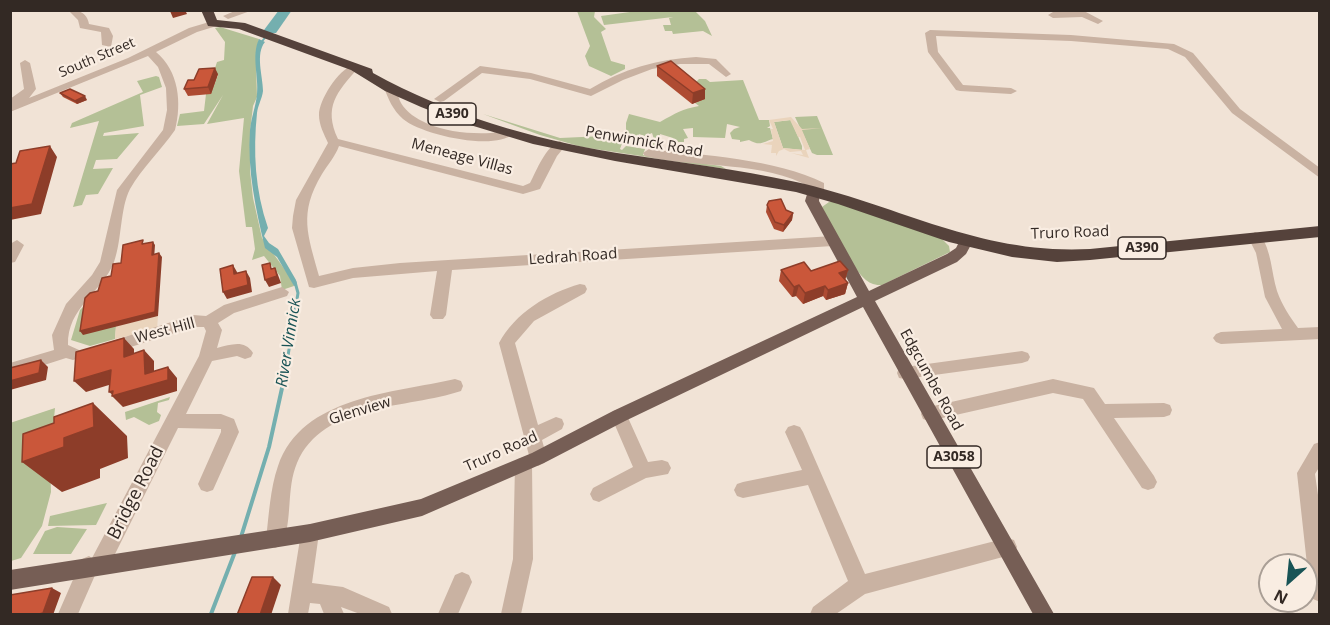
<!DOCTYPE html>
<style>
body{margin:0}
#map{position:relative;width:1330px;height:625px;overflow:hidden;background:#f1e3d6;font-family:"Open Sans",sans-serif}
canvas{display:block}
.frame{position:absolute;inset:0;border:12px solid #332924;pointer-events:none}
.north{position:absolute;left:1258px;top:553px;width:60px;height:60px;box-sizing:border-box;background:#f9ede2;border:2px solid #aa9f96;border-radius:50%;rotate:207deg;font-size:16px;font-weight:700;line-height:24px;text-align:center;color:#332924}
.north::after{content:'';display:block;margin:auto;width:21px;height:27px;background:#195456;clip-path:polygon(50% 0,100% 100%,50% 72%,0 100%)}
</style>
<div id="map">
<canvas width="1330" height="625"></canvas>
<div class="frame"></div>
<div class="north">N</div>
</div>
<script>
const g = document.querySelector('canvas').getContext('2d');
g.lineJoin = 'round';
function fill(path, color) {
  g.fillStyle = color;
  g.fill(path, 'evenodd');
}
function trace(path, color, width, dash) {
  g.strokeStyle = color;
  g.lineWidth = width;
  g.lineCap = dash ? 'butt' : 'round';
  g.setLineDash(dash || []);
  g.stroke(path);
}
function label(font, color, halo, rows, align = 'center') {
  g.font = font + ' "Open Sans",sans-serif';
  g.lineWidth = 4.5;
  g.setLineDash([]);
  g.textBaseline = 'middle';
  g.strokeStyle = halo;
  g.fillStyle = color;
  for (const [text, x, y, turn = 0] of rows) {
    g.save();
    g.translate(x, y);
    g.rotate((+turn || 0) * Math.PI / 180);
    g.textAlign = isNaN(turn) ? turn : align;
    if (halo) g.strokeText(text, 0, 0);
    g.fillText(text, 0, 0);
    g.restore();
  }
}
fill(new Path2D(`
 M577 11H595L594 17 606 29 601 32 611 61 625 65V69L611 76 589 66 585 56 590 46Z
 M637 11H695L705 21 712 36 703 31 673 34 672 31H665L663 25H671L669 18 673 17 604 25 601 16Z
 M220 27 259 39 256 64 257 97 253 106 250 132V171L253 198 262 238 291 278 294 286 282 290 280 276 264 256 252 260 255 249 252 227H246L239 171 244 118 207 124 223 95 204 124 177 126 180 114 204 111 206 94 211 93 218 75 213 74 217 62 224 60 225 42 215 28Z
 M156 76 159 77 162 87 140 95 144 126 104 133 103 136 139 133 117 159 96 160 93 169 113 168 98 194 86 195 82 205 73 207 99 121 70 128 72 123 143 92 137 81Z
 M699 79H706L710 82 743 80 759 120H769L770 126 767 128H770L773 139C764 141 761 147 749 140L740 142V140L732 139 730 133 734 129 740 127 727 124 725 138 693 137V128L683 129 688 138 684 139V142H673V138L660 134 661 146 659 150 650 149 654 139 652 133 645 136 639 134 638 139 624 138 620 149 622 150 626 146 645 149 643 155 721 166 726 169 582 147 540 135 483 114 560 138 626 135V123L629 114 660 122C676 113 682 109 699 106L695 103 704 99 695 91 703 87 696 82Z
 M817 116 833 155H817L812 153 795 117Z
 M791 120 802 146V150L783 148 774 122Z
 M829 202H836L941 238 949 246 950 252 882 285C879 285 876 285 873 284 855 279 830 224 822 207Z
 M88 302 116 326 115 339 90 346 71 340 80 310Z
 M170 397 169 400 158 403 157 412 161 415 159 421 149 425 134 417 126 420 125 412Z
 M55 408 50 461 51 492 42 526 21 558 11 561 10 423Z
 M107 503 96 525 48 526 50 516Z
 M57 527 87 529 71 554H33L45 531Z`), '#b4c096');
fill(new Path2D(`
 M791 117 802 129 822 128 802 130 810 149 806 150 809 158 791 153 803 155 801 151 790 152 784 149 779 151 776 156V153H771L772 145 763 144 773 141 771 129H773L769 120ZM790 120 798 137H800L805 150 783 148 774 122Z
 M158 316 157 329 115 339 116 326Z`), '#ead4bc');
fill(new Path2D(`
 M259 39 265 42C255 54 263 76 263 91 262 99 258 105 257 113 253 152 255 190 268 228L264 236 269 243 278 249 296 280 297 285 294 286 277 257 265 248C256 210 247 170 250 130 251 118 256 106 257 94 259 77 251 56 259 39Z`), '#74afaf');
trace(new Path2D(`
 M260 44 271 30`), '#74afaf', 2);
trace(new Path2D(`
 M287 362 298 293 295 282`), '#74afaf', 3);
trace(new Path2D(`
 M241 537 269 447 288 361
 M211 614 235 552`), '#74afaf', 4);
fill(new Path2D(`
 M279 10H292L276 33H266L264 30Z`), '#74afaf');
fill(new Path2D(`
 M68 10C78 10 87 12 89 24L109 28 113 36 111 47 102 45 101 32 80 28 78 20Z
 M237 10H253L228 19 223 16Z
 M1084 11 1103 21 1098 24 1082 17 1053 18 1048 15 1053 12Z
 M216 20 221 23 220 25 197 32 156 52C179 71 182 103 175 130 161 150 142 168 130 189 120 208 122 240 114 262 102 293 67 307 68 345L79 350 81 354 79 358 73 360 66 358 10 376V363L54 350 52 335 66 304 92 275 100 262 117 190 163 130 167 110 166 88 158 67 148 56 10 112V99L24 89 20 63 25 60 30 63 36 89 29 98 128 58 189 28Z
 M930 30 1071 35 1174 44 1193 53 1240 109 1320 168V178L1232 113 1185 57 1168 49 1071 41 936 36 938 52 963 85 1011 88 1017 91 1011 94 960 91 956 90 928 52 925 33Z
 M696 57 716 59 731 74 726 77 709 64H680L652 69 623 80 591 96 530 79 482 73 444 101 440 102 434 99 480 66 531 73 590 89C623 69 658 59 696 57Z
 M353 65 358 68C337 92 323 107 338 139L523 186 530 183C537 170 545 147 560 141L566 145 557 156 540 189 523 194 339 146C335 157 328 164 322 174 298 214 308 235 319 276L353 268 400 263 833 236 840 241 833 246 452 270 446 315 443 319H433L430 315 437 271 353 278 314 288 309 287 292 228 293 216 296 200 328 143C324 134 319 125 319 115 319 100 338 70 353 65Z
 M390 84C398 87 397 96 401 103 406 112 417 119 426 123 446 132 469 134 491 133 499 132 507 128 513 134 494 151 422 135 403 119 393 110 388 99 384 87Z
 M649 149C701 155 777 159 824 183V192L818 196 813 195 812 188C762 160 699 169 645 156L643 153Z
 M1255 232 1260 234C1272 252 1271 271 1277 291 1282 305 1290 317 1298 328L1320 327V339L1221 344 1216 342 1213 338 1216 334 1221 332 1282 329 1265 297 1256 253 1248 237Z
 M17 240 24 245 15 262 10 263V244Z
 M580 284 585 285 587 289 585 293 534 321 515 343 538 425 556 417 562 419 564 424 562 429 542 440 547 458 544 463 538 466 532 464 533 559 521 614H501L513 559 515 465 518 459 524 457 530 459 499 343C515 313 548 293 580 284Z
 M282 287 289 292 287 296 234 313 218 323 222 330 217 348C231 345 244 339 253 353L251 357 245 359 237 356 212 361 186 414H221L234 419 239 432 213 490 207 492 201 490 198 484 221 432V429L178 428 106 572 96 573 78 614H58L82 559 89 556 92 558 199 356 206 331 204 327H193L109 354 103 352 101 348 103 344 193 315 206 316 224 305Z
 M1022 351 1028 353 1030 357 1028 361 1022 363 905 379 899 378 897 373 899 368 905 367Z
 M455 379 461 381 463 386 461 391C408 409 323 402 297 463 286 489 293 520 282 545L275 548 268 545 266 539C269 515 270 489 278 466 302 396 394 393 455 379Z
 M1053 379 1094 388 1105 404 1164 403 1170 405 1172 410 1170 415 1164 417 1114 418 1154 476 1157 482 1154 488 1148 490 1142 488 1083 399 1053 393 929 421 923 419 921 414 923 409 929 407Z
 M619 409 625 411 648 462 662 460 668 462 671 468 668 474 646 478 599 502 593 500 590 494 593 488 633 467 611 416 613 411Z
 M794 425 800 427 803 432 865 574 1007 538 1014 540 1017 547 1014 554 865 594 836 614H810L813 607 848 581 808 485 743 498 737 496 734 490 737 484 743 482 802 470 785 432 788 427Z
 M1320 442V466L1315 474 1320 509V602L1313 599 1310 592 1297 473 1314 444Z
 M310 524 317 527 319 533 312 583 343 587 389 607 392 614H360L341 607 344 614H324L320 604 310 603 308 614H288L301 533 303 527Z
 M462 572 469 575 472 582 458 614H438L455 575Z`), '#c9b2a2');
fill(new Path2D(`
 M814 187 820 191 819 201 869 291 947 254 956 248 961 238H971L973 241 966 254 957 262 875 301 1054 614H1033L863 307 625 421 544 463 422 516 310 542 10 590V570L310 524 421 499 532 453 613 411 857 297 805 201 808 191Z`), '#765e55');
fill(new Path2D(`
 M201 10H213L217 20 245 23 372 69 373 73C449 115 532 139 617 153 677 162 737 169 796 182 899 205 979 255 1090 249L1320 226V237L1090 260 1057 262 1012 257 949 242 838 204 796 192 615 161 533 144 457 121 421 107 385 91 351 70 239 29 208 26Z`), '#55423b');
fill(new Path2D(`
 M657 66 705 99 692 104 657 76Z
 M218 74 211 94 188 96 184 89 194 80Z
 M60 93 87 100 77 104 63 97Z
 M767 205 793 213 792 220 783 232 774 229 766 212Z
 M781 270H848L845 280 848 283 845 294 826 300 823 296 803 304 796 296 792 297 779 281Z`), '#ae4b32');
fill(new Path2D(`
 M172 10H185L187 14 173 18 170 11Z
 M215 68 218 74 211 94 208 87Z
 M705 89V99L692 104 693 93Z
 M85 96 87 100 77 104 75 101Z
 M50 146 57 157 41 214 10 220V208Z
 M793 213 792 220 783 232 784 225Z
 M153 242 155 245 154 259 152 255Z
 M159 253 162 257 158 316 83 335 80 331Z
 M233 265 237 272 239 281 234 274Z
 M275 268 278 275 281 283 269 287 265 280Z
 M848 270 845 280 839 273Z
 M246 271 250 278 252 292 227 299 223 292Z
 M848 283 845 294 826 300 828 290Z
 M799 285 796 296 792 297 794 287Z
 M825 286 823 296 803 304 805 293Z
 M124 338 134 349V368L124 357Z
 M144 350 154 361V384L168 367 177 378V391L123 407 112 396H114L109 392 145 374Z
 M41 360 48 367 46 380 10 390V381Z
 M111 370 122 381 86 392 74 381Z
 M93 403 127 436 128 458 100 469V478L62 492 22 462 64 438Z
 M273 577 281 585 271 615H260Z
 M52 588 61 593 53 615H46L43 613Z`), '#8d3d29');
const building = new Path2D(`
 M671 61 705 89 693 93 657 66Z
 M215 68 208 87 184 89 188 80H194L199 69Z
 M70 89 85 96 75 101 60 93Z
 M50 146 32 204 10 208V164L16 163 20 151Z
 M781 199 786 210 793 213 784 225 775 222 767 205 769 201Z
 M143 240 142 244 153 242 152 255 159 253 155 312 80 331 85 298 90 293 98 291 102 278 111 276 113 264 121 263 123 245Z
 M840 261 848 270 839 273 848 283 828 290 825 286 805 293 799 285 794 287 781 270 804 262 811 271Z
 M270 263 271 269 275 268 277 276 265 280 262 265Z
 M233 265 234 274 246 271 248 285 223 292 220 269Z
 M124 338V357L144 350 145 374 168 367V380L112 396 113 391 109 392 111 370 74 381 76 352Z
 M41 360 39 373 10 381V368Z
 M93 403 94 427 64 438V447L22 462 23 434 54 423V417Z
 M252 577H273L260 615H237Z
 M52 588 43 613 35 615H10V595Z`);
fill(building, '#ca573a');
trace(building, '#8d3d29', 1.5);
label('14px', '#332924', '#f9ede2', [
 ["South Street",97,58,-23]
]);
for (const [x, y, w] of [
 [452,114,48],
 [1142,248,48],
 [954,457,54]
]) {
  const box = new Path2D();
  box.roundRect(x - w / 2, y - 11, w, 22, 4.5);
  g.fillStyle = '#f9ede2';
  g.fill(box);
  trace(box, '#332924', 1.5);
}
label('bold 14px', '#332924', null, [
 ["A390",452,114],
 ["A390",1142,248],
 ["A3058",954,457]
]);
label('15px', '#332924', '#f9ede2', [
 ["Penwinnick Road",644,142,10],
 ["Meneage Villas",462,157,15],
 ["Truro Road",1070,233,-2],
 ["Ledrah Road",573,257,-4],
 ["West Hill",165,331,-15],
 ["Edgcumbe Road",931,380,61],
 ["Glenview",360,411,-17],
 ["Truro Road",501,452,-24]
]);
label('italic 16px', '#195456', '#f9ede2', [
 ["River Vinnick",289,343,-81]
]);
label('18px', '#332924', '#f9ede2', [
 ["Bridge Road",136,493,-63]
]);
</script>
